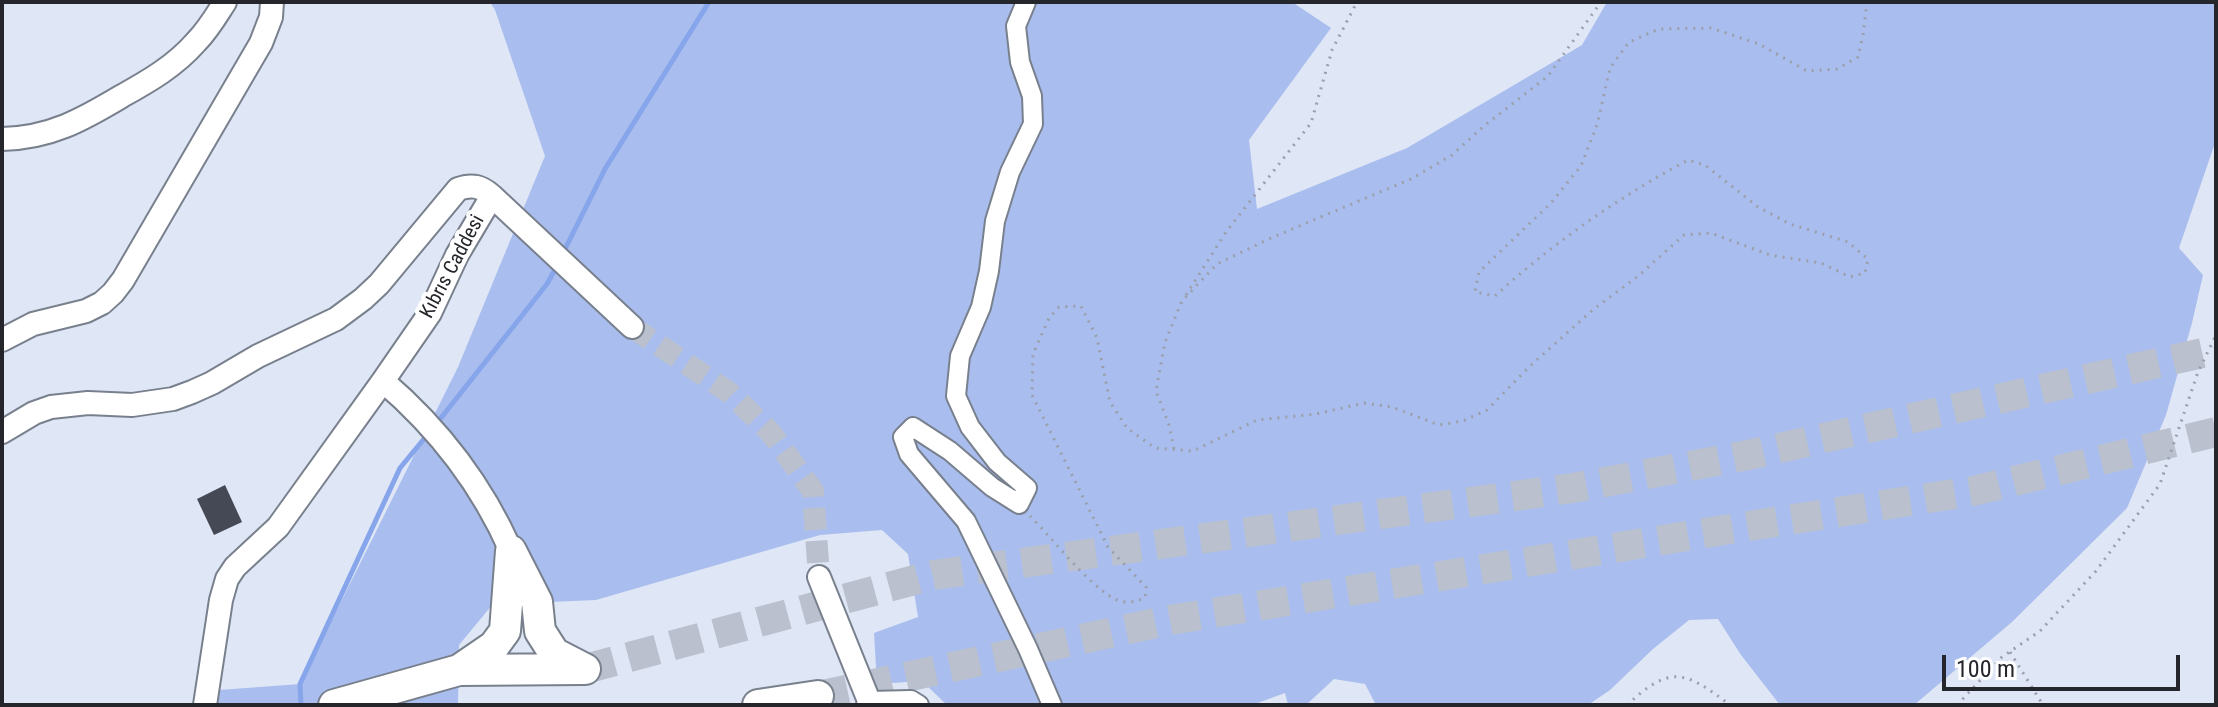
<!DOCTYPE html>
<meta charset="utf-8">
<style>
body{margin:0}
#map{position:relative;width:2218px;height:707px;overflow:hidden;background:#dfe6f5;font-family:"Roboto Condensed",sans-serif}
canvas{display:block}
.frame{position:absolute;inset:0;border:4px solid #24262c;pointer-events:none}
.scale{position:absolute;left:1942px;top:655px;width:238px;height:36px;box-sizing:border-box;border:4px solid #24262c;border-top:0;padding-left:10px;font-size:24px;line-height:28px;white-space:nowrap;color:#24262c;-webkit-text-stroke:6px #fff;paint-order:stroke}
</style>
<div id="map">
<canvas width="2218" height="707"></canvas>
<div class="frame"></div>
<div class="scale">100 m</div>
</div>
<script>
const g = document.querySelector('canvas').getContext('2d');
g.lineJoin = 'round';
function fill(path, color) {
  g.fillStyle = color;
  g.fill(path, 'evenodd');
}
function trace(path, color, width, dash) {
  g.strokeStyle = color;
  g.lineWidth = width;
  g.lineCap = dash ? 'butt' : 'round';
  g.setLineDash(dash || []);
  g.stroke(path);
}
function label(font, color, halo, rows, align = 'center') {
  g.font = font + ' "Roboto Condensed",sans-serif';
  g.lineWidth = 8;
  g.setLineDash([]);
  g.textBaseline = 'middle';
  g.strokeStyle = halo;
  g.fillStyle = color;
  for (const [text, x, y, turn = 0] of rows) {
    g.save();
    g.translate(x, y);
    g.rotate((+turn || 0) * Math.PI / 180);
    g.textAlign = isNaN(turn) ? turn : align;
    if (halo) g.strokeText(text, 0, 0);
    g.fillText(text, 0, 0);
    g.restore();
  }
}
fill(new Path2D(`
 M490 2H1292L1331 28 1249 140 1257 209 1407 148 1582 45 1607 2H2216V140L2179 248 2203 275 2192 323 2166 415 2127 508 2012 622 1914 705H1780L1741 655 1718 619 1689 620 1653 649 1610 690 1588 705H1376L1365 684 1334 679 1306 705H1288L1285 693 1252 705H947L922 681 877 684 874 633 918 617 908 554 882 530 820 535 596 600 550 602 507 587 459 645 458 705H217L219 690 300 684 458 367 545 156 495 10Z`), '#a9beee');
trace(new Path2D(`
 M563 253 605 169 709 2
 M437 423 547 284 557 266
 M301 705 300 684 400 468 428 434`), '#87a5ea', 5);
fill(new Path2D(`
 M225 485 242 522 214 535 197 499Z`), '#444955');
trace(new Path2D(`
 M632 327 730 393 771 433 813 491 819 577`), '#bac0cd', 22, [22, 11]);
trace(new Path2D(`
 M585 669 933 575 1573 488 1748 455 2216 350
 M818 696 1170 620 1730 529 1973 491 2216 432`), '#bac0cd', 30, [30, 15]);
const minor = new Path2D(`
 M1026 2 1016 26 1020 62 1032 96 1033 124 1010 172 995 221 989 271 981 307 960 356 956 396 970 427 997 462 1027 488 1019 504 992 487 950 451 913 427 903 437 909 454 966 521 1028 649 1052 705
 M869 701 911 700 919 705`);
const tertiary = new Path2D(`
 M2 139C50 138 82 120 122 96 149 81 175 66 196 42 208 30 216 16 225 2
 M492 196 632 327
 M2 340 33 324 86 311 102 303 113 293 123 280 261 43 271 17 272 2
 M383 381C438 428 482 485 511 551
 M2 432 34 413 51 407 88 403 132 405 173 399 192 392 212 383 258 356 336 319 363 299 379 284 458 189C472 184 481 186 492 196L457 255 430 313 383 381 278 527 235 567 227 579 221 600 205 705
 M819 577 869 701 868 705`);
const trunk = new Path2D(`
 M459 670 494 646 505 631 511 551 537 602 540 631 554 653 585 669
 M334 705 459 670 583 669
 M758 705 818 696`);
trace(minor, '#79808d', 22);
trace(tertiary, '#79808d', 26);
trace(trunk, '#79808d', 34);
trace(new Path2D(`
 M1186 295 1226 232 1311 123 1332 50 1357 2
 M1174 449 1169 425 1156 391 1165 342 1182 301 1217 264 1271 238 1411 179 1452 155 1484 126 1548 76 1601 2
 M1030 516C1052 538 1089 586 1115 599 1125 604 1135 602 1145 598L1146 587 1108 547 1032 395 1033 354 1049 318 1059 307 1081 306 1097 338 1110 402 1127 428 1155 448 1193 451 1257 420 1316 414 1364 403 1392 407 1439 425 1463 421 1487 410 1529 367 1595 308 1637 277 1684 235 1711 233 1770 255 1821 263 1850 277 1865 273 1868 259 1848 242 1790 224 1758 207 1705 165 1688 160C1619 197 1553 243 1495 296L1475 292 1479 272 1550 204 1581 166 1597 125 1610 68 1629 42 1659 29 1711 28 1759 44 1807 71 1837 69 1858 57 1863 35 1867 2
 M2010 652 2043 705
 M1627 705C1671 664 1685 671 1730 705
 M1957 705 2002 657 2040 631 2096 571 2160 484 2198 372 2216 335`), '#9a9fab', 3, [2, 6]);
trace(minor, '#fff', 18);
trace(tertiary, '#fff', 22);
trace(trunk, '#fff', 30);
label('20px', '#24262c', '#fff', [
 ["Kıbrıs Caddesi",453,267,-62]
]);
</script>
